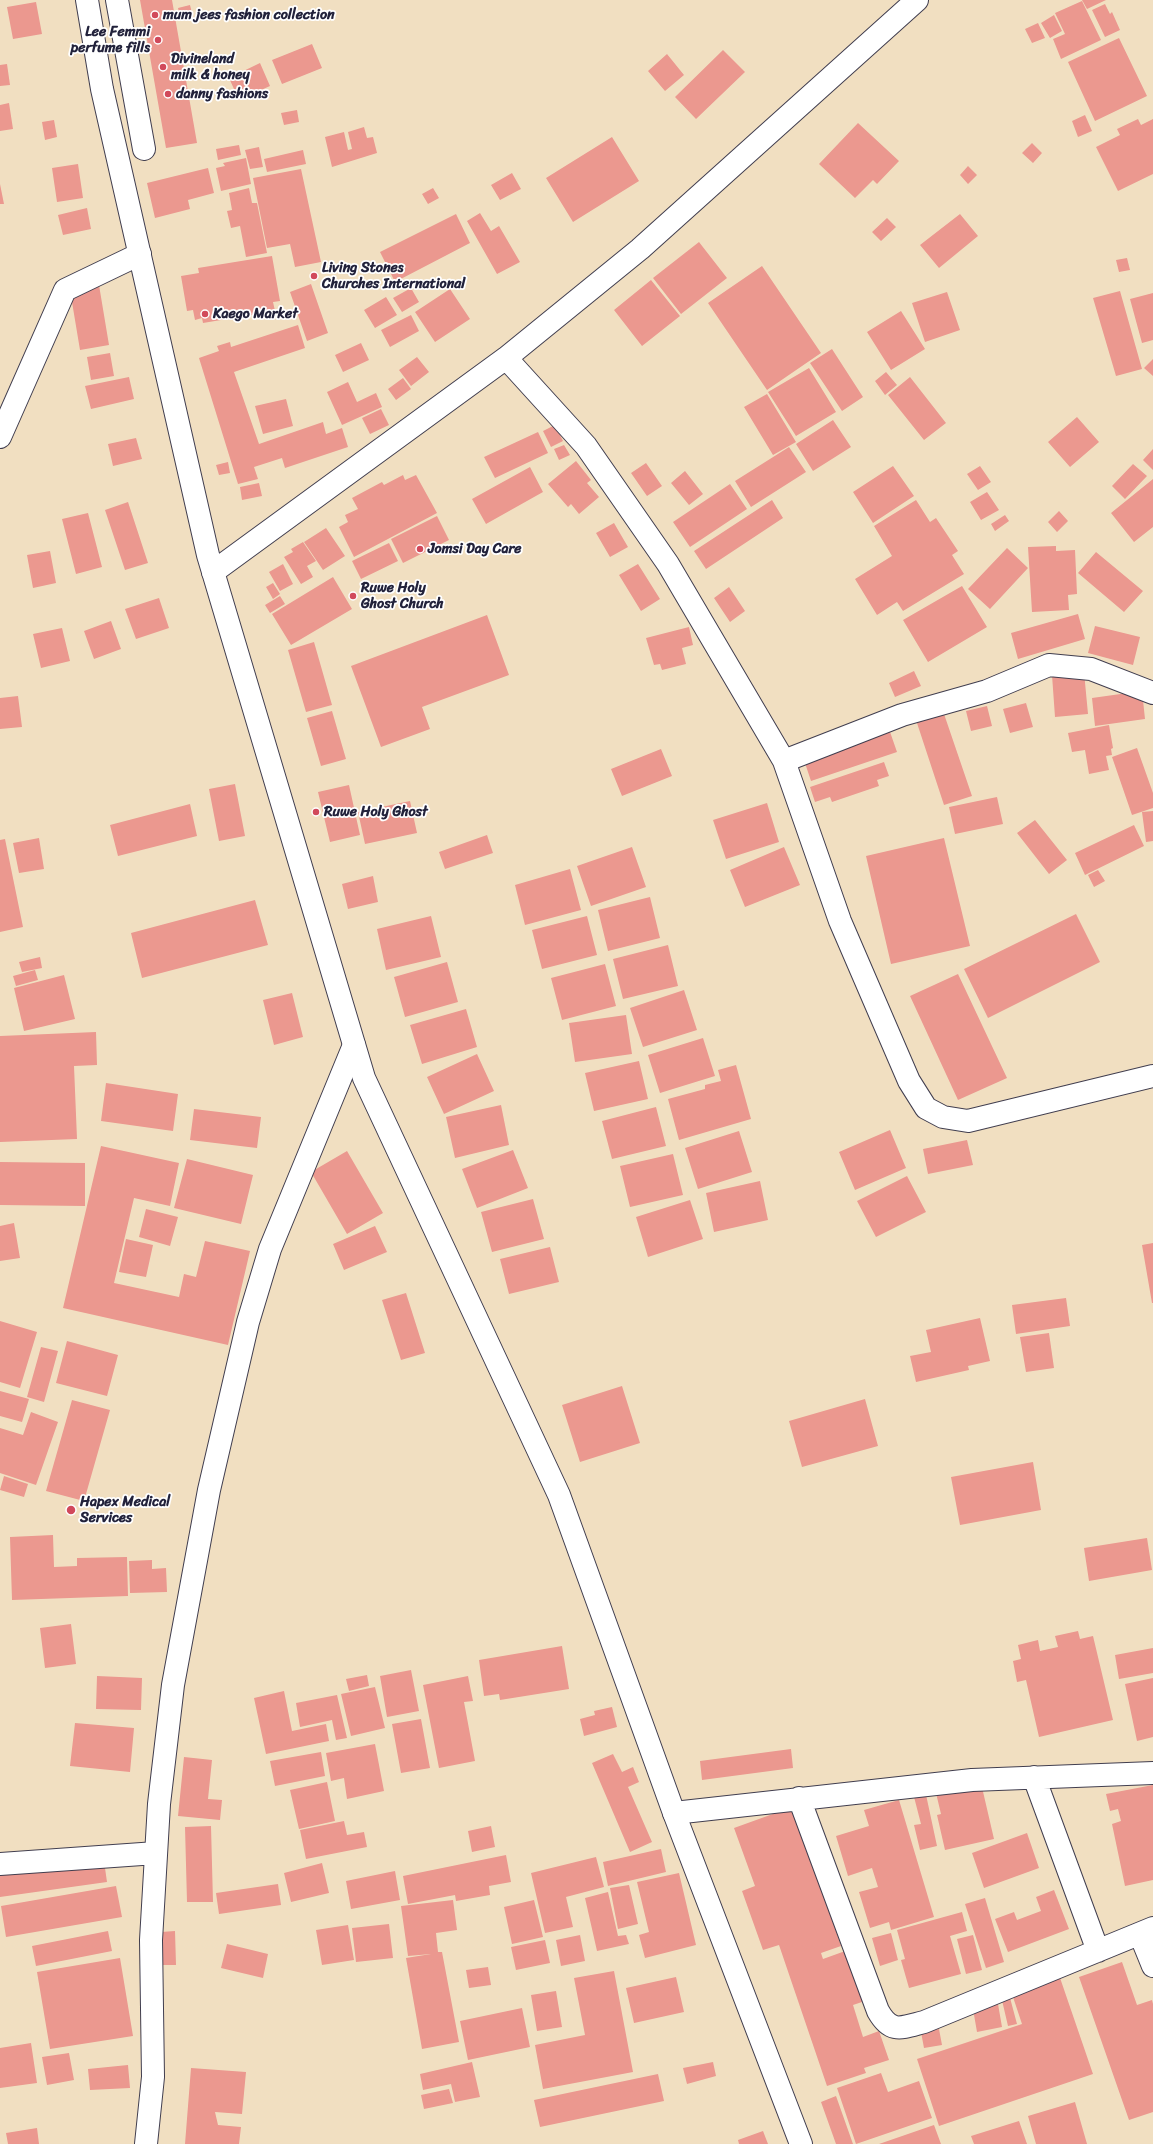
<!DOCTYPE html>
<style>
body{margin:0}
canvas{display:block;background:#f1dfc1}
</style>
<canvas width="1153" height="2144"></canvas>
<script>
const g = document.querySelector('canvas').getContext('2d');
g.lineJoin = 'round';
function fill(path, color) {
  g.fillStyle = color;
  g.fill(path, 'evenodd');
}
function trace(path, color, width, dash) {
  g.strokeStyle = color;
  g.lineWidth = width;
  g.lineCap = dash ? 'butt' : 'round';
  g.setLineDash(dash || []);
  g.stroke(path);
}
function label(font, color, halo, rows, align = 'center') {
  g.font = font + ' Sriracha,sans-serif';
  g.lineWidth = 3.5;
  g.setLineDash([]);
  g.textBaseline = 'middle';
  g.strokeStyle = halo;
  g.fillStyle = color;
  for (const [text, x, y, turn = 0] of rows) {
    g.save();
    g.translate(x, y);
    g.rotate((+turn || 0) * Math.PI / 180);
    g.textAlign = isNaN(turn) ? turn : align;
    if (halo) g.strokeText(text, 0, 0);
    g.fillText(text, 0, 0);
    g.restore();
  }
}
fill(new Path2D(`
 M140 0H172L197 143 166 148Z
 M1082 0H1106L1087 9Z
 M1082 1 1101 40 1061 59 1053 39 1065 34 1055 13Z
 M36 2 42 34 13 39 7 7Z
 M1105 4 1110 14 1112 12 1120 30 1105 37 1092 10Z
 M190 5 193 17 181 20 178 8Z
 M1054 15 1062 31 1050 38 1041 23Z
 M1038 23 1045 38 1032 43 1025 29Z
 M1119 38 1147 96 1095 121 1068 62Z
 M312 44 322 68 282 84 272 60Z
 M723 50 745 72 696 119 675 97Z
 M667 54 684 75 665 91 648 71Z
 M260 63 270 86 239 100 229 78Z
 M7 64 10 85 0 86V65Z
 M9 103 13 129 0 131V105Z
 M297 110 299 122 284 125 281 113Z
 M1085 115 1092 131 1078 137 1072 121Z
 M1138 119 1141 125 1153 119V174L1118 191 1096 147 1120 135 1117 129Z
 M54 120 57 137 45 140 42 122Z
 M858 123 899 161 877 184 873 180 855 198 819 164Z
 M364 127 367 138 373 137 377 153 332 167 325 137 344 132 348 150 352 149 348 132Z
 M612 137 639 181 573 222 546 178Z
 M1032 143 1042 153 1033 163 1022 153Z
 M239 145 241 155 218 160 216 149Z
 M259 147 263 167 250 169 245 150Z
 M303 150 306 164 267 172 264 159Z
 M246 158 251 184 221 191 216 168 225 166 223 163Z
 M78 164 83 198 57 202 52 168Z
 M968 166 977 175 968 184 960 175Z
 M208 168 214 193 188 200 190 209 155 218 147 183Z
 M301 169 321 262 295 267 290 244 267 248 253 178Z
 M512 173 521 189 500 200 491 185Z
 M0 184 4 204H0Z
 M249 188 252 203H257L267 253 246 257 240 226 231 228 227 211 232 210 229 193Z
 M433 188 439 198 428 204 422 194Z
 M87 208 91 229 63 235 58 215Z
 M480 213 491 231 499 226 520 262 497 274 467 221Z
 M456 214 470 243 395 282 380 252Z
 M960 214 978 236 939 268 920 245Z
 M887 218 896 227 881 241 872 232Z
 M699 242 727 278 681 314 653 278Z
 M272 256 280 301 273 302 275 311 203 323 202 318 195 320 193 310 187 311 181 276 199 273 198 268Z
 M1127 258 1130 270 1119 272 1116 260Z
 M762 266 821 353 767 390 708 303Z
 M651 280 680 316 642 346 614 310Z
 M311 284 328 333 307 341 290 292Z
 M99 285 109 345 80 350 70 290Z
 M411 288 419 302 402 312 393 298Z
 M450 289 470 319 435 342 415 312Z
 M1120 291 1142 369 1116 376 1093 298Z
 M947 292 960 330 925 342 912 303Z
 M1153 293V340L1142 343 1130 299Z
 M386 297 397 315 375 328 364 310Z
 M901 311 925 349 891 370 867 332Z
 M411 315 419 331 390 347 381 330Z
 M298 325 305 348 234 372 259 444 323 422 326 434 342 428 348 447 285 468 282 458 254 467 258 479 238 484 199 358 219 351 217 346 230 342 231 347Z
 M361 343 369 360 343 372 335 355Z
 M832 349 863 397 842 411 810 363Z
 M110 353 114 376 91 380 87 357Z
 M417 357 429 372 411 386 399 370Z
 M1153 359V376L1144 368Z
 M809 368 836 412 796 436 768 392Z
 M886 372 897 385 885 395 875 381Z
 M129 377 134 399 91 409 85 386Z
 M910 377 946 423 924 440 888 395Z
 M403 378 411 389 396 400 388 389Z
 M348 382 357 402 376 393 382 407 342 425 327 392Z
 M767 394 796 442 773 455 744 407Z
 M286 399 293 426 263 434 255 406Z
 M381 409 389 425 370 434 362 418Z
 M1077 417 1099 442 1070 467 1048 442Z
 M833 420 851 447 813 471 796 444Z
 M555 425 563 441 551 447 543 431Z
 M538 432 548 453 495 478 484 457Z
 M136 438 142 459 113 466 108 444Z
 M564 445 570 455 559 460 554 449Z
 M789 447 806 472 751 507 735 481Z
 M1153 449V470L1143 460Z
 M576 461 591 480 587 483 599 497 579 514 571 504 568 507 548 484Z
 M228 462 230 473 219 475 216 465Z
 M646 463 662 486 647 496 631 473Z
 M1133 464 1147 476 1125 499 1112 486Z
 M893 466 914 496 873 523 853 492Z
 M980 466 991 482 978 490 967 474Z
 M530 467 543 492 486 524 472 499Z
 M685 471 703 494 689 505 671 483Z
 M403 475 405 480 416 475 437 513 354 557 339 527 348 522 345 515 358 509 352 498 382 482 384 485Z
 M1153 479V527L1134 542 1111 513Z
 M259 483 262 496 242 500 240 487Z
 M730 484 747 509 690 547 673 522Z
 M987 492 999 510 981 520 970 502Z
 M772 500 783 518 706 569 694 551Z
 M916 500 930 522 936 518 958 551 952 555 964 574 903 611 897 602 877 615 855 579 892 556 874 526Z
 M128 502 148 563 125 570 105 510Z
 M1059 511 1068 521 1057 532 1048 522Z
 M88 513 102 567 76 574 62 519Z
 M1005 515 1009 521 995 531 991 524Z
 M437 516 449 540 403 563 391 539Z
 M614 523 628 547 610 557 596 533Z
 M326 528 345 556 323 570 304 542Z
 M303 542 316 561 307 566 313 577 301 584 284 557 293 552 291 549Z
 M389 543 398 561 361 579 352 561Z
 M1056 546V551L1075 550 1077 594 1068 595 1069 610 1032 612 1028 547Z
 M1007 548 1028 568 990 609 968 589Z
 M50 551 56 583 33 588 27 555Z
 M1096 552 1143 591 1124 612 1078 573Z
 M283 564 293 584 280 591 269 572Z
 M638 564 660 599 641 611 619 575Z
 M333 577 352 609 291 645 272 614Z
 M273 583 280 594 273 599 266 587Z
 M962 586 987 627 928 662 903 620Z
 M729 587 745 611 730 622 714 598Z
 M280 596 285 604 270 613 265 605Z
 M159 598 169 628 136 639 125 609Z
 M1078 614 1085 639 1018 659 1011 633Z
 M487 615 509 675 422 707 430 729 381 747 351 666Z
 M111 621 121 649 94 659 84 631Z
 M1095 626 1140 637 1133 665 1088 653Z
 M689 627 693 645 682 648 686 664 662 670 660 664 654 665 646 638Z
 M62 628 70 661 41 668 33 634Z
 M314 642 332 705 306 712 288 650Z
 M914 671 921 686 895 697 889 683Z
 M1084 672 1088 714 1055 717 1052 675Z
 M1142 691 1145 719 1095 726 1092 698Z
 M18 696 22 727 0 729V698Z
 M1026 703 1033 727 1010 733 1003 709Z
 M987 706 992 726 971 731 966 711Z
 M332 711 346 759 321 766 307 718Z
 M943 711 972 796 944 805 916 720Z
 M1109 725 1113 748 1111 749 1112 755 1106 756 1109 770 1089 774 1085 750 1072 752 1068 733Z
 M889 729 897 752 811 781 803 757Z
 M1137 748 1153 793V808L1132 815 1112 757Z
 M661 749 672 776 622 796 611 769Z
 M884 762 889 776 877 780 879 786 832 802 830 797 815 802 810 787Z
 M235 784 245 836 219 841 209 789Z
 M349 785 360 835 330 842 318 792Z
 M997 797 1003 824 955 834 949 807Z
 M410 801 417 833 365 844 358 812Z
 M767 803 779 842 726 859 713 820Z
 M190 804 197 836 118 856 110 825Z
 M1153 811V841L1146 842 1142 812Z
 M1035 820 1067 860 1049 874 1017 833Z
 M1134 825 1144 846 1085 875 1075 853Z
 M487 835 493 853 445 869 439 852Z
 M39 838 44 869 19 873 13 843Z
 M944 838 970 946 891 964 866 856Z
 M5 839 23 927 0 932V840Z
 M632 847 646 887 591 906 577 866Z
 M784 847 800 885 745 907 730 870Z
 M570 869 581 910 525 925 515 885Z
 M1098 870 1105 881 1094 887 1088 875Z
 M373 876 378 902 348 909 342 884Z
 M650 897 660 938 608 951 598 910Z
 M255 900 268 945 142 978 131 933Z
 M1076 914 1100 962 988 1018 964 969Z
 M431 916 441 957 386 970 377 929Z
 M587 916 597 955 542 969 532 930Z
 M668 945 678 986 623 999 613 959Z
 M40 957 42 968 22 972 19 962Z
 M447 962 458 1002 405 1017 394 977Z
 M605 964 616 1006 562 1020 551 978Z
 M35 970 38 980 16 986 13 976Z
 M958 974 1007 1078 958 1100 910 996Z
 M64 975 75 1019 24 1031 14 988Z
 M684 990 697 1030 643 1047 630 1008Z
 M292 993 303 1037 274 1045 263 1000Z
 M466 1009 477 1047 422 1064 410 1025Z
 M626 1015 632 1054 575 1062 569 1023Z
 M96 1032 97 1065 74 1066 77 1139 0 1142V1036Z
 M703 1038 715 1076 660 1093 648 1055Z
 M477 1054 494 1091 444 1114 427 1077Z
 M639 1061 648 1099 594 1111 585 1073Z
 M736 1065 751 1119 679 1140 668 1099 705 1089V1085L721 1081 718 1070Z
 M106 1083 178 1094 173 1131 101 1121Z
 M501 1105 509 1145 455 1158 446 1117Z
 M656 1107 666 1146 612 1159 602 1121Z
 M194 1109 261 1117 257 1148 190 1140Z
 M890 1130 906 1168 855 1190 839 1152Z
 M739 1131 752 1172 698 1189 685 1148Z
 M967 1140 973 1165 928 1174 923 1149Z
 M101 1146 179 1163 170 1206 134 1198 114 1283 179 1297 184 1274 196 1277 205 1241 250 1251 228 1345 63 1308Z
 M513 1150 528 1188 477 1208 462 1169Z
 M347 1151 383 1213 347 1234 311 1172Z
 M673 1154 683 1195 630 1207 620 1166Z
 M187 1159 253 1175 241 1224 174 1208Z
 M0 1162 85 1163V1206L0 1205Z
 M907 1176 926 1212 876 1237 857 1201Z
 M760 1181 768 1220 714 1232 706 1193Z
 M533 1199 544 1239 492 1252 481 1212Z
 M690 1200 703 1239 648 1257 636 1217Z
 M146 1209 178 1217 170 1246 139 1237Z
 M14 1223 20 1258 0 1261V1226Z
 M375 1226 387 1252 344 1270 333 1244Z
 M126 1239 153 1245 146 1277 119 1272Z
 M1153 1243V1303H1152L1142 1245Z
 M550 1247 559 1282 509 1294 500 1259Z
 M406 1293 425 1353 401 1360 382 1300Z
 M1066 1298 1070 1326 1016 1334 1012 1305Z
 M980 1318 990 1361 968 1366 969 1370 916 1382 910 1356 931 1352 926 1330Z
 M0 1321 37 1332 20 1388 0 1382Z
 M1049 1333 1054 1368 1026 1372 1020 1337Z
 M67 1341 118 1355 107 1396 56 1383Z
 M41 1347 58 1351 44 1402 27 1397Z
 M622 1386 640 1443 580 1462 562 1405Z
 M0 1391 29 1399 22 1422 0 1416Z
 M865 1399 878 1446 802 1467 789 1421Z
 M72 1400 110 1410 84 1501 46 1491Z
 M31 1412 58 1422 36 1485 0 1473V1428L23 1435Z
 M1033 1462 1041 1510 960 1525 951 1477Z
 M4 1476 28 1484 24 1497 0 1490Z
 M53 1535 54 1567 77 1566V1558L127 1557 128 1596 12 1600 10 1537Z
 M1147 1538 1152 1570 1089 1581 1084 1548Z
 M152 1560V1569L166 1568 167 1592 130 1593 129 1561Z
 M71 1624 76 1664 45 1668 40 1628Z
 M1078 1631 1080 1639 1093 1636 1113 1720 1039 1737 1026 1680 1017 1682 1013 1661 1021 1659 1018 1645 1038 1640 1040 1651 1058 1647 1055 1636Z
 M562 1646 569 1689 500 1700 499 1694 484 1696 479 1660Z
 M1153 1648V1673L1119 1679 1115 1655Z
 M411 1670 419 1711 387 1717 380 1676Z
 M367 1675 369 1686 349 1691 346 1679Z
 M97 1676 142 1678 141 1710 96 1709Z
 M468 1676 473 1701 464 1702 475 1761 439 1768 423 1685Z
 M1153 1678V1737L1137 1741 1125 1684Z
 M375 1687 385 1728 351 1736 341 1694Z
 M284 1691 292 1731 326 1724 329 1741 266 1754 254 1698Z
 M337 1695 347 1738 336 1740 332 1720 300 1727 296 1703Z
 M612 1707 617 1727 584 1736 580 1719 595 1715 594 1711Z
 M421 1719 430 1768 401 1773 392 1724Z
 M75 1723 134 1728 130 1772 70 1766Z
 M375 1744 384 1791 347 1799 344 1778 331 1781 326 1753Z
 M791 1749 793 1768 702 1780 700 1761Z
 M321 1752 325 1776 275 1786 270 1761Z
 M613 1754 622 1772 633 1767 639 1782 628 1787 652 1842 630 1852 592 1763Z
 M184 1757 212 1760 208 1799 222 1800 220 1820 178 1816Z
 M327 1782 335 1821 299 1829 290 1790Z
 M981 1783 994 1839 945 1850 937 1815 941 1814 936 1793Z
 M1153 1785V1880L1125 1886 1112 1824 1121 1821 1118 1809 1110 1811 1106 1794Z
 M925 1790 937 1846 920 1850 914 1825 921 1824 913 1793Z
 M899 1800 934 1917 891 1930 889 1922 870 1928 859 1892 878 1887 872 1868 848 1876 836 1836 869 1826 864 1810Z
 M795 1806 838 1923 834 1925 841 1946 821 1953 823 1959 848 1950 865 2001 853 2005 863 2037 879 2031 889 2060 864 2068 866 2073 827 2086 779 1945 763 1950 742 1891 755 1886 734 1828Z
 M344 1821 347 1835 364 1832 367 1847 306 1859 300 1830Z
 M211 1826 213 1902H187L185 1827Z
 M491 1826 495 1847 472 1852 468 1831Z
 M1027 1833 1039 1868 984 1888 972 1853Z
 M661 1849 666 1872 608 1886 603 1862Z
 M506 1855 511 1882 489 1886 490 1895 456 1901 455 1895 408 1904 403 1876Z
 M596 1857 604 1887 566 1897 573 1927 545 1933 531 1873Z
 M104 1861 107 1882 0 1897V1875Z
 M322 1863 329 1893 291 1902 284 1873Z
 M395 1871 400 1900 351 1909 346 1881Z
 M679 1873 696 1945 645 1958 639 1935 649 1932 637 1882Z
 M278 1884 281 1905 219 1914 216 1893Z
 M629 1885 638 1924 618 1929 610 1888Z
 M116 1886 122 1917 6 1937 1 1906Z
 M1054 1890 1069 1929 1008 1952 995 1919 1014 1912 1017 1920 1041 1911 1036 1897Z
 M608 1892 618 1936 626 1935 629 1944 597 1951 585 1898Z
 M985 1898 1004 1962 986 1968 965 1904Z
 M453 1900 457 1930 436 1933 438 1952H442L459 2042 422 2049 406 1958 431 1954 408 1956 401 1906Z
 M534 1900 543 1937 512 1944 504 1907Z
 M962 1912 967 1931 950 1936 961 1974 909 1988 901 1960 905 1959 897 1930Z
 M389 1924 393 1958 356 1962 352 1928Z
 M348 1925 354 1960 322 1965 316 1930Z
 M108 1931 112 1951 36 1966 32 1946Z
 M175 1931 176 1965H162L161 1932Z
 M891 1933 898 1960 880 1966 872 1938Z
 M580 1935 585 1961 561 1966 556 1940Z
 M973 1935 982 1970 966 1974 957 1939Z
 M545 1940 550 1963 516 1970 511 1947Z
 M227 1944 268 1954 263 1978 221 1968Z
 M120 1958 133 2036 50 2049 37 1972Z
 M1122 1962 1137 2005 1152 2000 1153 2004V2112L1129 2120 1079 1977Z
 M488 1967 491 1985 469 1988 466 1970Z
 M614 1971 633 2072 543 2089 535 2045 585 2035 574 1978Z
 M1058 1972 1093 2074 939 2126 917 2059 1022 2024 1010 1988Z
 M676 1977 684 2012 634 2023 626 1988Z
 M556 1991 562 2027 537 2031 531 1995Z
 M1009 1994 1017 2024 1008 2026 1001 1996Z
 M998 2004 1002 2027 977 2032 973 2009Z
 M522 2008 530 2047 468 2060 460 2021Z
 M939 2029 942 2045 924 2048 921 2032Z
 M31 2043 37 2083 0 2088V2048Z
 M69 2053 74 2080 47 2085 42 2057Z
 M472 2062 480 2097 455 2102 451 2084 423 2090 420 2074Z
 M713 2062 716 2076 687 2084 683 2068Z
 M128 2065 130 2088 90 2090 88 2069Z
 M191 2068 246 2072 242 2114 215 2112 218 2125 241 2127 239 2144H185Z
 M881 2073 888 2092 919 2081 932 2118 856 2144 837 2088Z
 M658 2074 664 2101 540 2127 534 2100Z
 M449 2089 453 2103 424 2109 421 2095Z
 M836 2096 853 2144H836L821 2102Z
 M1075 2102 1087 2144H1036L1028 2116Z
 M1019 2121 1027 2144H974L971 2136Z
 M934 2125 941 2144H879Z
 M37 2128 39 2144H8L6 2133Z
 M763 2131 768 2144H739L738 2140Z`), '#eb988f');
const street = new Path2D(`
 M117 0 144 149
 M506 358 586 446 668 564 784 761 840 921 909 1081 926 1108 943 1117 968 1121 1153 1076
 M0 437 65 290 140 254
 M213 572 506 358 640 249 917 0
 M784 761 902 715 987 691 1049 665 1091 669 1153 693
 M1034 1777 1098 1951
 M799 1798 878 2011C891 2034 901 2028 924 2022L1153 1928
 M674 1813 972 1780 1153 1773
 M0 1864 156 1853
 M1140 1934 1153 1966
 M146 2144 153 2077 151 1940 159 1804 173 1685 209 1490 248 1322 270 1249 354 1045`);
const secondary = new Path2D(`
 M87 0 102 89 208 555 364 1078 559 1495 674 1813 801 2144`);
trace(street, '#413e4f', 24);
trace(secondary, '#413e4f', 24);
trace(street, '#fff', 22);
trace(secondary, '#fff', 22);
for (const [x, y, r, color] of [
 [155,15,4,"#d1495b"],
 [158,40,4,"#d1495b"],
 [163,67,4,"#d1495b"],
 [168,94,4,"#d1495b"],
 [314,276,4,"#d1495b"],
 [205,314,4,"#d1495b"],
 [420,549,4,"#d1495b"],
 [353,596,4,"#d1495b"],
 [316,812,4,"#d1495b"],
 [71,1510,5,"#d1495b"]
]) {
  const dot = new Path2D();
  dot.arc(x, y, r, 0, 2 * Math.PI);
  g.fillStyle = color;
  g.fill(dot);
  trace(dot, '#fff', 1.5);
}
label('bold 14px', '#22223b', '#fff', [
 ["mum jees fashion collection",163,15],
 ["Lee Femmi",150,32,"right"],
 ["perfume fills",150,48,"right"],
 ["Divineland",171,59],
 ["milk & honey",171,75],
 ["danny fashions",176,94],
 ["Living Stones",322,268],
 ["Churches International",322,284],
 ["Kaego Market",213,314],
 ["Jomsi Day Care",428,549],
 ["Ruwe Holy",361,588],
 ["Ghost Church",361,604],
 ["Ruwe Holy Ghost",324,812],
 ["Hapex Medical",80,1502],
 ["Services",80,1518]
], 'left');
</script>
